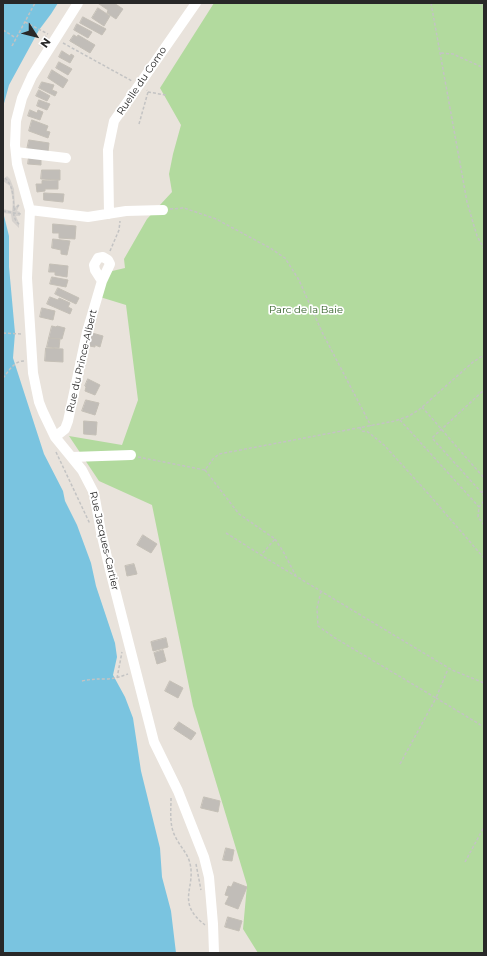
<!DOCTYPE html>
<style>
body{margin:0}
#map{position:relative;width:487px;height:956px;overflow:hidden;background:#e9e3dc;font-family:Montserrat,sans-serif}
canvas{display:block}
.frame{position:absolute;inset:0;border:4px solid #282828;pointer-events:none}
.north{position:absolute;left:16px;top:16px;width:40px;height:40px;-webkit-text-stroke:3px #fff;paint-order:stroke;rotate:126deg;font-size:11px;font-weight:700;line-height:16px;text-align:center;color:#282828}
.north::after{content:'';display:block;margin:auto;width:14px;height:18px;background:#282828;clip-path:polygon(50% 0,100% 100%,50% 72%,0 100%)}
</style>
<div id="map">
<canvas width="487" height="956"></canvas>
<div class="frame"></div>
<div class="north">N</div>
</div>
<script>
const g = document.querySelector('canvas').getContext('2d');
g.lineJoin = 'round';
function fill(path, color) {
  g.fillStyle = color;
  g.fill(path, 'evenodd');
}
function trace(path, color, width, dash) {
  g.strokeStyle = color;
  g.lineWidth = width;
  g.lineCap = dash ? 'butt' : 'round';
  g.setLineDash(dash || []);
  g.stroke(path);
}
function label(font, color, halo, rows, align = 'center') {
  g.font = font + ' Montserrat,sans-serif';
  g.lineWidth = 3.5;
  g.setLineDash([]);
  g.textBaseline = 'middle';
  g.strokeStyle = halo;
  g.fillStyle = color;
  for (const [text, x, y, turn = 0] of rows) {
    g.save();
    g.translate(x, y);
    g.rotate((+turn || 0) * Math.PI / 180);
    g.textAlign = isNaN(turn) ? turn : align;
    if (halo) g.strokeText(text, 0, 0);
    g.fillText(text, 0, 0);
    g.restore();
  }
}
fill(new Path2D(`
 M214 3H484V953H258L243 929 247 885 193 706 152 505 99 481 69 436 122 445 138 400 126 305 100 297 108 272 125 268 124 259 147 219 172 192 169 174 173 154 181 125 160 88Z`), '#b2da9e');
fill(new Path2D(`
 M7 176 10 179 14 189 15 207 18 204 19 206 17 211 20 212V216H16L19 223V228L12 221 11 214 3 213V209L12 211 13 201 10 186 3 181 5 178Z`), '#d6d2ce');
fill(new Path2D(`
 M3 3H58L51 14 39 30 9 85 3 107Z
 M4 216 9 236V267L15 333 13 358 44 454 63 491 65 501 77 525 91 563 96 586 115 643 117 657 113 675 125 697 133 718 141 771 160 848 162 877 171 911 176 953H3V217Z`), '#7ac4e0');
const building = new Path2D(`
 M100 3H114L123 9 116 19 107 13 108 10 99 4Z
 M98 8 110 16 104 26 92 18Z
 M83 17 106 29 102 35 80 23Z
 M77 24 92 32 88 38 74 30Z
 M74 35 77 37 78 35 95 45 90 53 70 41Z
 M62 51 70 56 71 54 74 56 70 63 59 57Z
 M59 62 72 69 68 75 56 68Z
 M52 70 68 80 63 88 48 78Z
 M42 82 54 85 52 90 57 92 55 96 39 88Z
 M39 90 50 96 47 101 36 96Z
 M39 100 50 104 47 110 37 106Z
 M30 110 37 113 38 110 43 112 40 120 28 116Z
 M32 120 48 126 46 131 50 132 48 138 29 131Z
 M29 140 49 143 48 152 27 150Z
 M29 157 41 158V165L28 164Z
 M42 170H60V180L41 179Z
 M58 180V189H45V191L37 192 36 184H42V181Z
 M44 193 64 194 63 202 44 200Z
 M53 224 76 226 75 239 59 238V233H53Z
 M53 239 70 241 67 255 61 254V250L52 248Z
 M50 264 68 266 67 277 55 275V272H49Z
 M52 277 68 280 66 287 50 284Z
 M58 288 79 298 76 304 55 294Z
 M50 297 58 300 59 298 70 303 68 307 72 309 70 314 47 304Z
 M42 308 55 311 53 320 40 317Z
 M52 326 56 327 57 326 65 328 62 339 49 338Z
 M92 333 103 336 100 347 95 345V347L89 346Z
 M49 338 60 339 59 348 47 347Z
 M46 348 63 349V362L45 361Z
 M88 379 100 385 95 395 85 391 86 387 85 386Z
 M86 400 99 403 95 415 82 411Z
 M84 421 97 422 96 435 84 434Z
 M143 535 157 544 151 553 137 545Z
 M134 564 137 574 127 576 125 566Z
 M166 638 168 647 153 651 151 642Z
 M163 650 166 661 157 664 154 653Z
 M170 681 183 688 178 698 165 691Z
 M179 722 196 733 191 740 174 729Z
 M204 797 220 801 218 812 201 808Z
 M226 848 234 850 232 861 223 860Z
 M234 882 247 887 238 909 225 904 229 896 225 895 228 886 231 887Z
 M228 917 242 921 239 931 225 927Z`);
fill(building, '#c1bdb8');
trace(building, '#c4bfb6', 1);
trace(new Path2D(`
 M431 3 467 202 477 236 484 249
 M479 3 484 8
 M25 22 48 34
 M3 30 16 38
 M63 43 132 81
 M12 46 35 3
 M40 46 46 36
 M441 53 453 54 484 68
 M148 92 166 95
 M139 124 148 92 147 90
 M5 178C14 187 13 197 14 210
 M19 205 14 210C13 216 15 221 20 225
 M170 209 184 208 216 219 270 248 285 258 299 280 322 332 371 426
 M3 211 21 214
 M110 251 119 230 120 221
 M3 333 23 334
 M3 378C9 371 14 361 24 361
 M422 407 484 478
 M400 420 479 507
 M360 427 361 431 368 432 384 445 425 490 484 558
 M56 452 90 524
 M138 457 205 470 213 459 219 454 395 421 409 416 420 409 473 362 484 355
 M205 470 239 514 275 539 261 555
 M484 490 482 493 484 497
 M482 493 432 438 484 390
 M484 501 479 507 478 517 484 525
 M226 533 269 560 452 670 484 683
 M275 539 284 553 296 576
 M321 591 317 608 318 626 335 638 436 698 448 669
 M117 678 122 652
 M82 681C91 679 97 679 105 679 113 679 120 677 128 674
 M400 764 436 698 484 727
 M171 798C171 812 169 826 176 838 180 846 186 852 189 860 198 887 174 901 205 925
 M465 862 484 827
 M196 864 201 890`), '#c3c3c3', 1.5, [3, 2]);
trace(new Path2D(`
 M78 3 32 76 22 98 16 121 15 145 17 164 30 210 27 278 33 373 39 402 43 412 55 437 82 470 94 493 101 532 110 570 154 742 178 791 204 857 209 877 213 924 214 953
 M16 152 66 158
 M30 210 88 217 126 211 163 210
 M109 214 108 150 114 121 196 3
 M103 257 108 260 110 264 102 281 95 270 94 265 98 258Z
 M55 437 65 429 68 421 87 332 102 281
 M72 457 131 455`), '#fff', 10);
label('10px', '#282828', '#fff', [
 ["Ruelle du Como",142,81,-56],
 ["Rue du Prince-Albert",82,361,-77],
 ["Rue Jacques-Cartier",104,541,77]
]);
label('10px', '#2d5c22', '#fff', [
 ["Parc de la Baie",306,310]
]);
</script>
